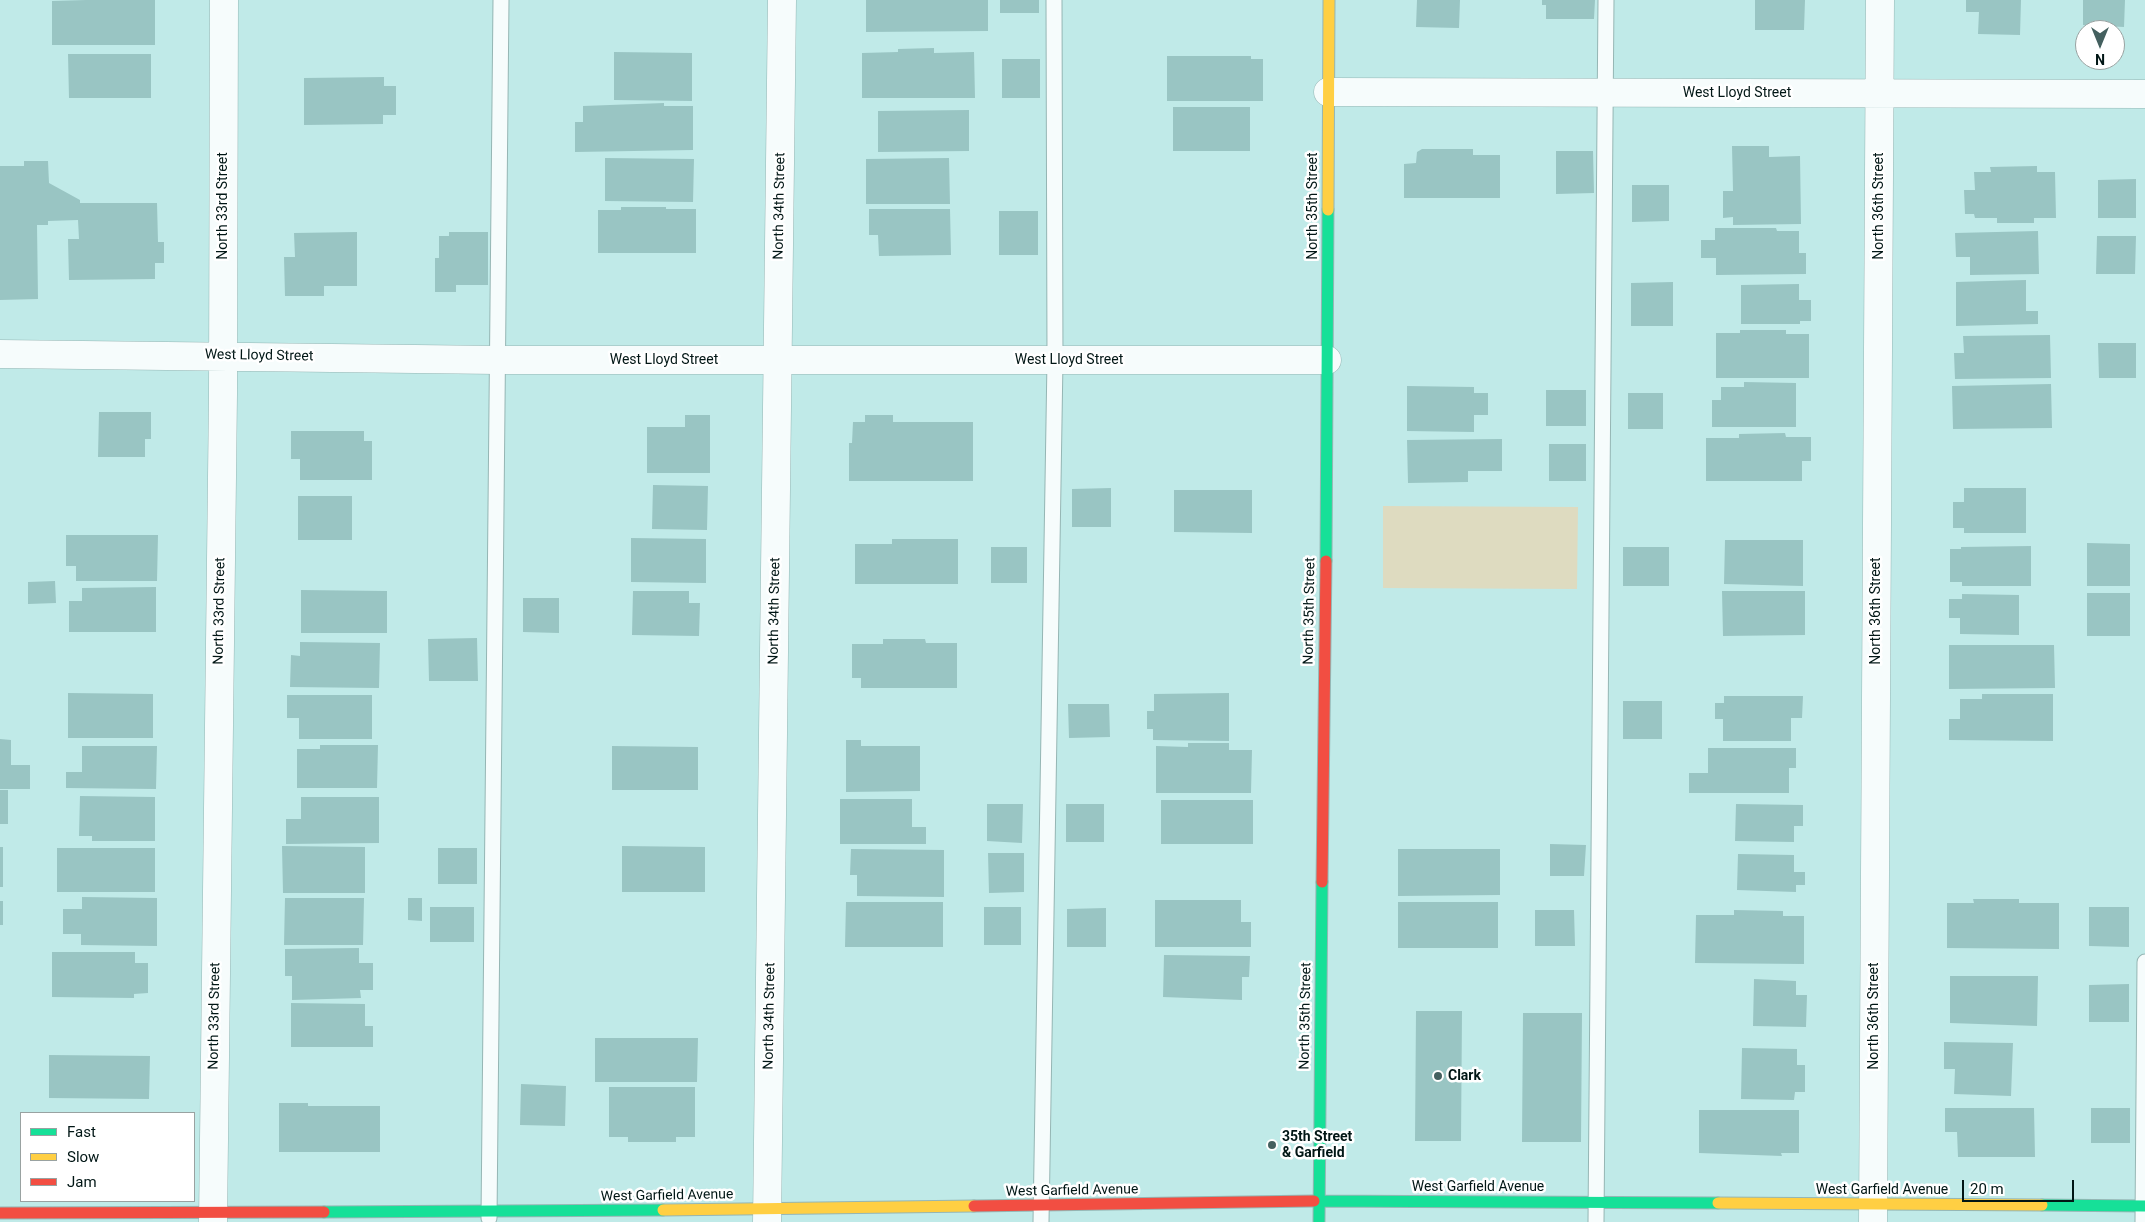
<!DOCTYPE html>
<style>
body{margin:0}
#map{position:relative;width:2145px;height:1222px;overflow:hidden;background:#c0eae8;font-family:Roboto,sans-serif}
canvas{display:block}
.legend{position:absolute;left:20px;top:1112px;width:175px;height:90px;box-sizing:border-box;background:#fff;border:1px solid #99a2a1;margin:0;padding:6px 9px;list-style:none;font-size:15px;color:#011615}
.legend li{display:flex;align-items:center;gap:10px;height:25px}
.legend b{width:25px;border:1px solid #99a2a1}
.north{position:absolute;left:2075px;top:20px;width:50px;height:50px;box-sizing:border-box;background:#fff;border:1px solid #99a2a1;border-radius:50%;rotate:180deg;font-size:14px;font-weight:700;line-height:20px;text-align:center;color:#011615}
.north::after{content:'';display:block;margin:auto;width:18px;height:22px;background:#44605f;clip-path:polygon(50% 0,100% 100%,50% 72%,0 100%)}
.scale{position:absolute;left:1962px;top:1180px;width:112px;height:22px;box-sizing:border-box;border:2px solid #011615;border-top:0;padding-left:6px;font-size:15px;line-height:18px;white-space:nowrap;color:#011615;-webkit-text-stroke:4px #fff;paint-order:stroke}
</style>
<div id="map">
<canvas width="2145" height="1222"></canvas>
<ul class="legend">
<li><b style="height:6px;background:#16e098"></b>Fast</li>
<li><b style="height:6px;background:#ffcf43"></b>Slow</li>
<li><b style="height:6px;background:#f24e42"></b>Jam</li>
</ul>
<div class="north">N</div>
<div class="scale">20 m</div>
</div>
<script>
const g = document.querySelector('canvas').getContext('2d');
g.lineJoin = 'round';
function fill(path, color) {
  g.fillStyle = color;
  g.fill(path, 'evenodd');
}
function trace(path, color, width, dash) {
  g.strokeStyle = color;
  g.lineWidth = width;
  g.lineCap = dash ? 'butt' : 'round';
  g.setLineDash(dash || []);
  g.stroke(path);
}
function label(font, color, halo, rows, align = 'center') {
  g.font = font + ' Roboto,sans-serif';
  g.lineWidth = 5;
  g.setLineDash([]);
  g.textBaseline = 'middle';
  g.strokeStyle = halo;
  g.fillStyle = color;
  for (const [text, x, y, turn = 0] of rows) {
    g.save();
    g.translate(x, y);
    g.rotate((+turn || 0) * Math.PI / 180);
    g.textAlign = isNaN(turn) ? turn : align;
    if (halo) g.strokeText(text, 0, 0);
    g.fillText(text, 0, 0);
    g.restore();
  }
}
fill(new Path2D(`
 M1383 506 1578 507 1577 589 1383 588Z`), '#dedbc0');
fill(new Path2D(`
 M86 0H155V45H52V1Z
 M866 0H988V31L866 32Z
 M1000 0H1039V13H1000Z
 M1417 0H1460L1459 28 1416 27Z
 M1542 0H1595L1594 19H1546V5H1542Z
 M1755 0H1805L1804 30H1755Z
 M1966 0H2021L2020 35 1978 34 1979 12H1966Z
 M2083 0H2125L2124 27 2083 25Z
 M934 48V53L974 52 975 98H862V53L898 52V49Z
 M614 52 692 53V101L614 100Z
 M68 54H151V98H69Z
 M1167 56H1251V59H1263V101H1167Z
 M1002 59H1040V98H1002Z
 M384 77V86H396V115H383V124L304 125V78Z
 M664 103V106H693V150L575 152V122H583V106Z
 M1173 107H1250V151H1173Z
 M969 110V151L878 152V111Z
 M1732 146H1769V157L1800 156 1801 224 1733 225V217L1723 218V191H1733Z
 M1422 149H1473V155H1500V198H1404V164L1416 163 1417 152Z
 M1556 151H1593L1594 193 1556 194Z
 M605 158 694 159 693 202 605 201Z
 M949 158 950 204H866V159Z
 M24 161H48L49 183 80 200V203H157L158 242H164V263H155V279L69 280 68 239H79L78 220 48 221V225H37L38 299 0 300V166H24Z
 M2037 166V172H2055L2056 218H2034V223H1997V218H1975L1974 214H1965L1964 190H1975L1974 172H1991L1990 167Z
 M2136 179V218H2098V180Z
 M1632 185H1669V221L1632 222Z
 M621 207H666V209H696V253H598V210H621Z
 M869 209H950L951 255 879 256 878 235H869Z
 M999 211H1038V255H999Z
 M1715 228H1776L1777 231H1799V253H1806V274L1716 275V258H1701V240H1715Z
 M2038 231 2039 274 1970 275V257H1956L1955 233Z
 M357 232V286H324V296H285L284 257H295L294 233Z
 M449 232H488V285H456V292H435V258H439V236H449Z
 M2097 236H2136L2135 274H2096Z
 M2026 280V311H2038V324L1956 326V282Z
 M1673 282V326H1631V283Z
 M1799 284V300H1811V321H1800V324H1741V285Z
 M1740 330H1786V334H1809V378H1716V333H1740Z
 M2050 335 2051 378 1955 379 1954 353H1964L1963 336Z
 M2098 343H2136V378H2099Z
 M1744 382 1796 383V427H1712V400H1721V387H1744Z
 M2051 384 2052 428 1953 429 1952 386Z
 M1407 386 1474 387V393H1488V415H1474V432L1407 431Z
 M1546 390H1586V426H1546Z
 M1628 393H1663V429H1628Z
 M99 412H151V439H145V457H98Z
 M685 415H710V473H647V427H685Z
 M865 415H893V422H973V481H849V443H852L853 422H865Z
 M291 431H364V441H372V480H300V459H291Z
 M1785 433 1786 437H1811V461H1802V481H1706V438H1739V434Z
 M1502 439V471H1468V482L1408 483 1407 440Z
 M1549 444H1586V481H1549Z
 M653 485 708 486 707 530 652 529Z
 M1111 488V527H1072V489Z
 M1964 488H2026V533H1964V528H1953V502H1964Z
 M1174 490H1252V533L1174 532Z
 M298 496H352V540H298Z
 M66 535H158L157 581H76V566H66Z
 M631 538 706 539V583L631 582Z
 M892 539H958V584H855V544H892Z
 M1725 540H1803V586L1724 584Z
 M2087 543 2130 544V586H2087Z
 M2031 546V586H1962V582H1950V549H1961V547Z
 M991 547H1027V583H991Z
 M1623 547H1669V586H1623Z
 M55 581 56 603 28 604V582Z
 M156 587V632H69V601H82V588Z
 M301 590 387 591V633H301Z
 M633 591H689V603H700L699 636 632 635Z
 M1722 591H1805V635L1723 636Z
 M2087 593H2130V636H2087Z
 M1962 594 2019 595V635L1960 634V618H1949V599H1962Z
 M523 598H559V633L523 632Z
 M477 638 478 681H429L428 639Z
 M883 639H925L926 643H957V688H861V678H852V644H883Z
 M300 642 380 643 379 688 290 687 291 655 300 656Z
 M1949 645H2054L2055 688 1949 689Z
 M68 693 153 694V738H68Z
 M1229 693V741L1153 740V729H1147V711H1154V694Z
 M1982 694H2053V741L1949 740V719H1960V699H1982Z
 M287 695H372V739H299V718H287Z
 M1724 696H1803L1802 718H1791V741H1723V719H1715V703H1724Z
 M1623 701H1662V739H1623Z
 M1068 704H1109L1110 737 1069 738Z
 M0 739 11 740V765H30V789H0Z
 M846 740H861V746H920V791L846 792Z
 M1188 743H1229V750H1252L1251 793H1156V746L1188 747Z
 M320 745H378L377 788H297V749H320Z
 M82 746H157L156 789 66 788V772H82Z
 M612 746 698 747V790H612Z
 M1708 748H1796V768H1789V793H1689V773H1708Z
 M0 790H8V824H0Z
 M80 796 155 797V841H92V836H79Z
 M301 797H379V843L286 844V819H301Z
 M840 799H912V827H926V844H840Z
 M1161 800H1253V844H1161Z
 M987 804H1023L1022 843 987 841Z
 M1066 804H1104V842H1066Z
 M1736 804 1803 805V826H1794V842L1735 841Z
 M1550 844 1586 845 1584 876H1550Z
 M282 846 365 847V893H283Z
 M622 846 705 847V892H622Z
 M0 847H3V887H0Z
 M57 848H155V892H57Z
 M438 848H477V884H438Z
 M851 849 944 850V897L857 896V875H850Z
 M1398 849H1500V895L1398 896Z
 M988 853H1024V892L989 893Z
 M1738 854 1794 855V872H1805V885H1796V892L1737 890Z
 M82 897 157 898V946L81 945V934H63V909H82Z
 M285 898H364L363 945H284Z
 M408 898H422V921L408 920Z
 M1973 899H2019V903H2059V949L1947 948V903H1974Z
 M1155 900H1241V922H1251V947H1155Z
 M0 901H3V925H0Z
 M846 902H943V947H845Z
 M1398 902H1498V948H1398Z
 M430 907H474V942H430Z
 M984 907H1021V945H984Z
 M2089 907H2129V947L2089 946Z
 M1106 908V947H1067V909Z
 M1535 910H1574L1575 946H1535Z
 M1734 910 1783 911V916H1804V964L1695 963 1696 915H1734Z
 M359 948V963H373V990H360L361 998 292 1000V976H285V949Z
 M52 952H135V963H148V993L134 994V998L52 997Z
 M1164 955 1250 956 1249 977H1242V1000L1163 997Z
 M1950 976H2038L2037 1026 1950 1023Z
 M1754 979 1796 981V995H1807L1806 1027 1753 1026Z
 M2129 984V1022H2089V985Z
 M291 1003 365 1004V1026H373V1047H291Z
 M1416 1011H1462L1461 1141H1415Z
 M1523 1013H1582L1581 1142H1522Z
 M595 1038H698L697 1082H595Z
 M1944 1042 2013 1043 2011 1096 1954 1094 1955 1069H1944Z
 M1742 1048 1797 1049V1065H1805V1092H1795L1794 1100 1741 1099Z
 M49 1055 150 1056 149 1099 49 1098Z
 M521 1084 566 1086 565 1126 520 1125Z
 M609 1087H695V1137H676V1142H628V1137H609Z
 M279 1103H308V1106H380V1152H279Z
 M1945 1108H2034L2035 1157H1958L1957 1132H1945Z
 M2091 1108H2130V1143H2091Z
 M1699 1110H1799V1153H1781L1782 1156 1699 1153Z`), '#99c5c3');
const lane = new Path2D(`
 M489 1218 501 0
 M1041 1222 1055 360 1054 0
 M1596 1222 1606 0
 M2143 1222 2145 962`);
const street = new Path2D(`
 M1328 92 2145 94
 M0 354 498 360H1327
 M213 1222 223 394 224 0
 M767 1222 782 0
 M1873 1222 1880 0`);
const fast = new Path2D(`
 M1326 561 1328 210
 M1314 1201 1718 1203
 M2042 1205 2145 1206
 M324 1212 663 1210
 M1319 1222 1322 882`);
const slow = new Path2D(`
 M1328 210 1329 0
 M1718 1203 2042 1205
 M663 1210 974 1206`);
const jam = new Path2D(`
 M1322 882 1326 561
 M974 1206 1314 1201
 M0 1213 324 1212`);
trace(lane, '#95b6b4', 17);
trace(street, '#95b6b4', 29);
trace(fast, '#95b6b4', 13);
trace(slow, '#95b6b4', 13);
trace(jam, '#95b6b4', 13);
trace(lane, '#f6fcfc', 15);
trace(street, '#f6fcfc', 28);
trace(fast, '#16e098', 11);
trace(slow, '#ffcf43', 11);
trace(jam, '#f24e42', 11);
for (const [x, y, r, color] of [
 [1438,1076,5,"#44605f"],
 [1272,1145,5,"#44605f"]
]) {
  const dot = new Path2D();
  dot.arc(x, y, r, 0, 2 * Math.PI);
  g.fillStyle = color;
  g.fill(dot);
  trace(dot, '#fff', 2);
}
label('14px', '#011615', '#fff', [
 ["West Lloyd Street",1737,93],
 ["North 33rd Street",223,206,-90],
 ["North 34th Street",780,206,-89],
 ["North 35th Street",1313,206,-90],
 ["North 36th Street",1879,206,-90],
 ["West Lloyd Street",259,356,1],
 ["West Lloyd Street",664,360],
 ["West Lloyd Street",1069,360],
 ["North 33rd Street",220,611,-89],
 ["North 34th Street",775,611,-89],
 ["North 35th Street",1310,611,-89],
 ["North 36th Street",1876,611,-90],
 ["North 33rd Street",215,1016,-89],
 ["North 34th Street",770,1016,-89],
 ["North 35th Street",1306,1016,-89],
 ["North 36th Street",1874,1016,-90],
 ["West Garfield Avenue",1478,1187],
 ["West Garfield Avenue",1882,1190],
 ["West Garfield Avenue",1072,1191,-1],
 ["West Garfield Avenue",667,1196,-1]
]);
label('bold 14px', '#011615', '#fff', [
 ["Clark",1448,1076],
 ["35th Street",1282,1137],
 ["& Garfield",1282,1153]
], 'left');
</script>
